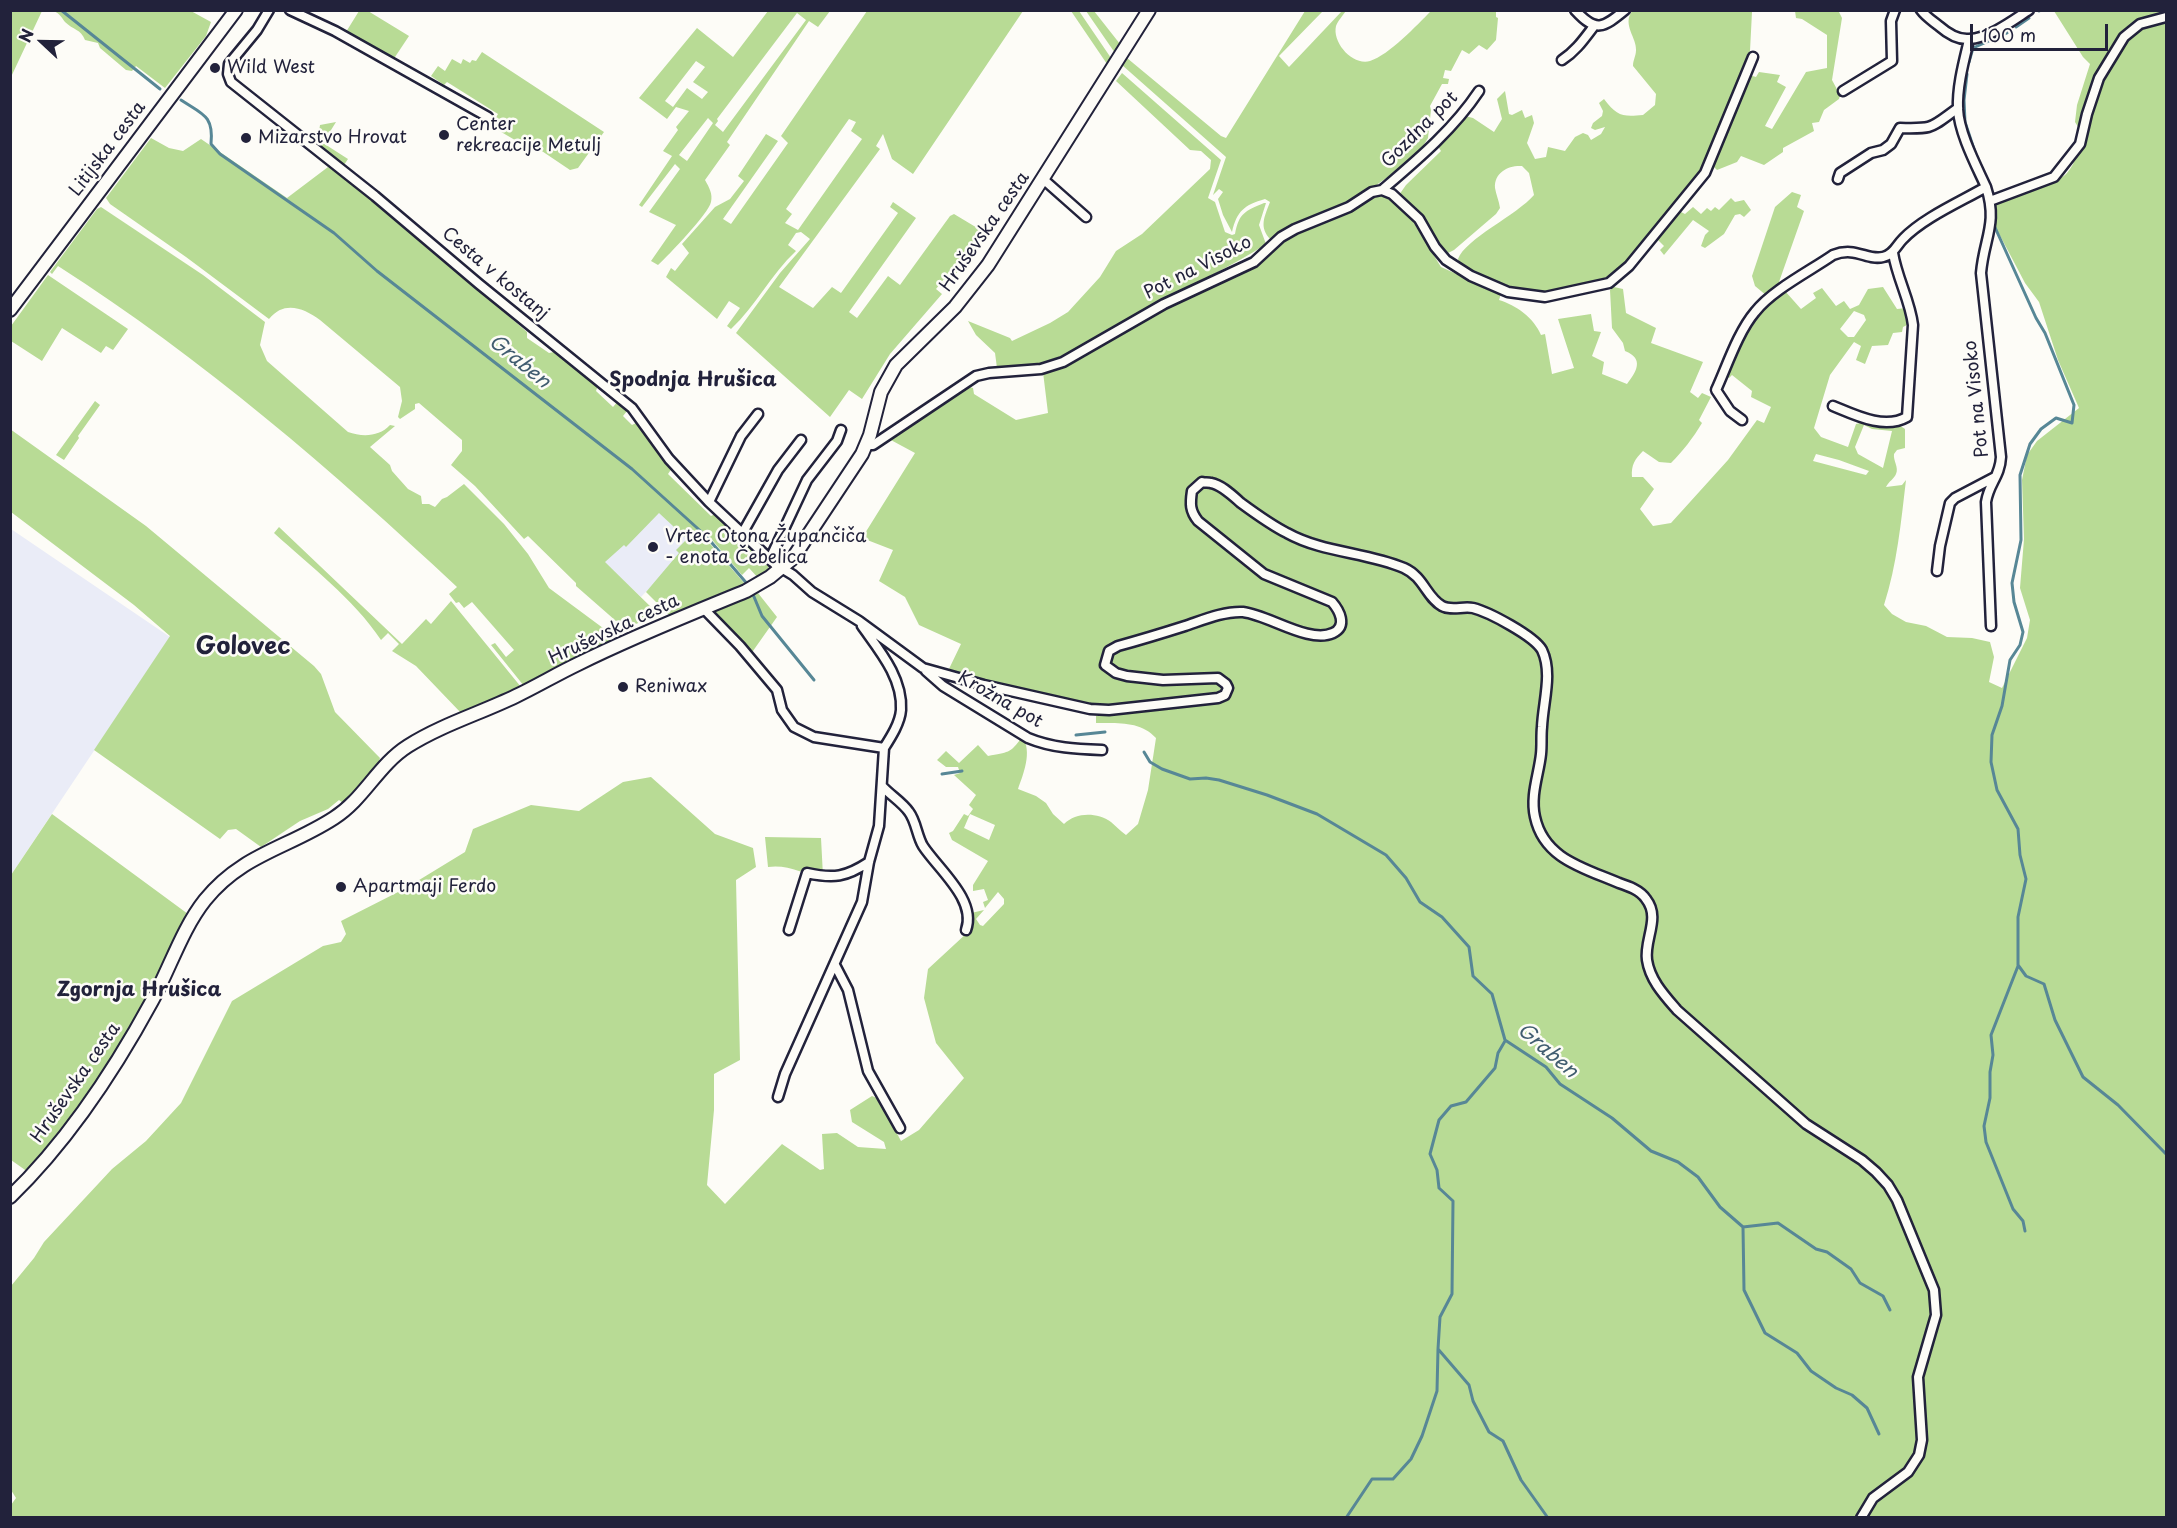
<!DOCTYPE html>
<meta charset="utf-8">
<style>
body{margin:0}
#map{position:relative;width:2177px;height:1528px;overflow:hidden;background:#fdfcf7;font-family:"Playpen Sans",sans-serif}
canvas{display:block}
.frame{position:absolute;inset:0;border:12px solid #22223b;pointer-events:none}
.north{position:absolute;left:12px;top:12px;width:60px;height:60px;-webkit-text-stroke:4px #fdfcf7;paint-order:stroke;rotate:292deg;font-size:16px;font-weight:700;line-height:24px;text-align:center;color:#22223b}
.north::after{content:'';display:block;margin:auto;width:21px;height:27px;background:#22223b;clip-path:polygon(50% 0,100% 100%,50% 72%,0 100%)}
.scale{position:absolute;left:1970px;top:24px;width:138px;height:27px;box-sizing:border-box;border:3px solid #22223b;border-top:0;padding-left:8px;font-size:18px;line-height:21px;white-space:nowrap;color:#22223b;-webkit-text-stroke:4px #fdfcf7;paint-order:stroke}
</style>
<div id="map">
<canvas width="2177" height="1528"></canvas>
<div class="frame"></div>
<div class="north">N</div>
<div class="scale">100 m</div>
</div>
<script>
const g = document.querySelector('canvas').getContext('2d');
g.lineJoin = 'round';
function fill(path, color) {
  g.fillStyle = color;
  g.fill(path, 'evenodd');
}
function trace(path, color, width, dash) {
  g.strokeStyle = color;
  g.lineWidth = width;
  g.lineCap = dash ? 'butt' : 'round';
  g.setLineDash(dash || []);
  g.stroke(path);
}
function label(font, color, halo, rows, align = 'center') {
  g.font = font + ' "Playpen Sans",sans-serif';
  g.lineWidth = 5;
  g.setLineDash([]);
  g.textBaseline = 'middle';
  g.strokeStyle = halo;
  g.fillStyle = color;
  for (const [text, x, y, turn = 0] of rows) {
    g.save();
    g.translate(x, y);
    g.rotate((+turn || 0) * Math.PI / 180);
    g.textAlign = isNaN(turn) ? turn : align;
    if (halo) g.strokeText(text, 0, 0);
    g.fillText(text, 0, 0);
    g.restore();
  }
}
fill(new Path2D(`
 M662 500 701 535 641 597 603 561Z
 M11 529 170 637 11 875Z`), '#eaecf7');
fill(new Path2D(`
 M11 10 42 11 11 77 10 11Z
 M1838 10 1842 18 1832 80 1840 95 1839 99 1824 110 1819 122 1812 123 1814 131 1783 148V152L1764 165 1741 156 1737 162 1717 170 1713 166 1711 160 1749 75 1756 77 1759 72 1780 75 1777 82 1786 87 1765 126 1772 129 1806 72 1827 68V35L1802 19 1796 18 1795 11 1752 12 1750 51 1702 166 1693 181 1632 258 1610 276 1550 295 1507 289 1460 266 1458 259C1465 239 1517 215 1534 195L1529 173 1522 166C1509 165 1494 172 1495 188 1496 194 1499 201 1500 208L1496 214 1454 250 1448 253 1442 251 1399 195 1406 185 1441 151 1436 143 1465 116 1473 118 1494 132 1502 119 1497 99 1505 91 1509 114 1512 115 1522 110 1525 118 1532 115 1534 123 1527 143 1535 159 1546 157 1548 147 1565 151 1575 137 1583 133 1588 135 1591 140 1601 134 1605 127 1595 130 1591 128 1593 123 1602 116 1603 111 1599 103 1604 99C1617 116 1622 117 1643 115L1655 105 1656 94 1633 66C1633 60 1636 56 1636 50 1637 38 1622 25 1632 11Z
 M54 11H191L211 22 206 36 165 88 136 66 132 71 126 70 100 48 98 43 85 40C81 29 73 30 65 22 61 17 60 14 54 11Z
 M359 11H368L409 36 393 60 346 32Z
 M768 11H830L818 27 809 21 727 142 730 145 705 180C709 187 713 194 711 202 709 213 668 256 658 265L651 261 676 225 649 212 680 169 675 164 642 207 639 205 672 156 663 151 678 130 676 127 689 111 676 107 667 119 639 98 697 28 733 57ZM797 13 806 20 723 132 715 125 718 121 717 119ZM696 61 705 67 693 82 708 92 702 99 687 88 673 107 665 101ZM708 118 713 123 687 161 679 155Z
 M867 11H1023L913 174 892 159 883 134 876 146 880 149 779 287 813 308 832 287 841 293 898 213 890 207 893 202 916 218 849 312 857 318 888 276 900 285 950 216 954 214 984 232 950 283 944 279 936 289 942 294 890 354 862 399 849 390 830 417 736 333 780 273 810 239 801 232 796 233 788 245 796 251C771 274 756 306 731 329L727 326 740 308 729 301 717 319 666 277 671 268 675 271 689 253 682 244 715 207 730 199 744 181 738 176 766 134 778 141 723 219 731 224 788 143 781 136ZM849 119 856 122 851 131 862 139 798 230 785 223 792 214 786 209Z
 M1071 11H1079L1111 58 1107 64Z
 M1086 11H1094L1120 44 1115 53Z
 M1305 11H1323L1279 56 1289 67 1342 11H1346C1343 15 1338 21 1336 26 1332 43 1353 66 1370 61 1389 55 1417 25 1431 11H1496V17L1498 18 1496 40 1487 50 1479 45 1469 54 1462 50 1451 71 1445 70 1443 78 1449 79 1448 84H1442L1430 106 1431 110 1428 138 1420 151 1409 162 1348 205 1293 226 1271 240C1258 227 1265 216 1270 202L1265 199C1244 205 1237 211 1232 232L1223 215 1218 199 1223 192 1219 189 1213 195 1226 157 1122 65 1127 58 1221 136 1226 138Z
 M2054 11H2166V12C2106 24 2095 79 2080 130L2075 122 2077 105 2090 64 2083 57Z
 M2166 20V1517L13 1518 11 1515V1505L16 1498 11 1490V1286L34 1258 44 1242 112 1169 146 1141 181 1103 232 1001 323 946 341 942 346 934 341 921 406 888 465 852 473 829 531 805 579 811 623 782 651 777 715 834 753 848 756 867 736 880 740 1060 714 1074V1110L707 1185 725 1204 782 1144 820 1170 824 1169 822 1134 837 1133 858 1147 886 1149 884 1142 852 1122 850 1110 872 1096 879 1099 901 1141 919 1130 964 1078 936 1043 924 998 928 969 968 932 967 914 984 910 976 919 980 925 983 926 1004 904V899L998 892 985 908 983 902 988 900 984 889 973 891V885L988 861 952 840 949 833 953 831 964 814 968 816 973 809 969 805 976 795 954 775 960 773 958 767H946L937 760 946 751 959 763 978 745 988 756C1008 752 1010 754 1022 737 1033 751 1023 775 1018 789L1036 796 1046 803 1053 814 1064 824C1076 812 1097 812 1111 822 1116 826 1120 831 1126 835L1138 824 1148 790 1156 738C1141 721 1117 723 1096 723V716L1124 712 1193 698 1164 700 1100 709 979 681 976 678 970 676 967 678 948 671 961 644 919 625 905 597 879 581 893 550 862 538 915 453 889 439 965 386 973 388 974 394 1016 420 1048 413 1043 372 1067 365 1107 339 1269 252 1283 242 1303 231 1349 211 1374 196 1382 193 1388 196 1407 212 1441 267 1501 294 1499 300C1516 305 1534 318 1541 335L1545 334 1552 374 1574 368 1558 319 1591 314 1594 331 1601 332 1592 356 1604 362 1602 374 1627 384C1636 372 1645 359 1625 351L1623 343 1612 328 1610 290 1614 287 1623 289 1626 313 1656 328 1651 343 1703 362 1690 392 1698 398 1702 393 1711 397 1699 420 1702 423C1693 438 1683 451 1671 463L1659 462 1643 451C1635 459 1631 465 1632 477H1643L1654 489 1640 509 1653 526 1671 523 1728 460 1757 420 1764 423 1771 407 1751 397 1752 391 1732 375 1729 378 1725 376 1747 329 1768 301 1785 291 1801 309 1816 298 1813 293 1822 288 1836 306 1844 301 1850 309 1859 305 1868 289 1883 287 1897 309 1907 308 1909 324 1903 327 1902 332 1893 333 1888 345 1872 346 1865 364 1856 360 1861 346 1854 342 1830 375 1814 428 1821 437 1848 447 1856 424C1871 420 1883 428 1899 425L1905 429V448L1897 450 1894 454C1893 461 1899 467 1896 474 1894 479 1889 481 1886 487L1902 485 1906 480C1901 522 1897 565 1884 605L1892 614 1906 622 1926 626 1947 637 1972 638 1990 642 1994 657 1989 682 2002 688 2027 638 2030 620 2020 588 2024 539 2022 480 2027 455 2037 441 2079 408 2058 360 2039 302 2025 283 1995 226V202C2010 197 2059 183 2067 173 2076 163 2079 148 2083 135 2094 103 2111 40 2144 25 2151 22 2159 22 2166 20ZM1854 311 1864 315 1866 320 1854 337H1848L1840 329ZM1864 425 1872 429 1892 431 1883 468 1858 454 1855 447ZM1816 454 1839 460 1869 471 1866 475 1813 461ZM970 814 995 825 989 840 964 828Z
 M482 52 604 132 578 168 570 170 524 139 520 143 491 126 498 114 447 82 444 85 431 76 438 66 445 71 452 59 461 64 463 59 470 63 472 60 476 61Z
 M1122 73 1221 160 1208 198 1215 202 1225 232 1232 235 1235 234C1239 213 1245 211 1264 203H1266L1259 225 1266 244C1232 267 1193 283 1157 303 1122 323 1086 349 1047 361V366L997 368 995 353 976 335 968 321 1010 338 1012 341 1050 323 1068 312 1100 277 1116 251 1142 234 1210 169 1211 160 1201 151 1190 150 1116 81Z
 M336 122 323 143 348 159 344 165 317 145 320 125Z
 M151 138 169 148 183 151 201 139 287 198 328 167 341 175 403 224 527 332V338L549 353 554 352 598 385 596 391 613 407 618 401 627 411 623 416 632 425 636 423 672 468 668 474 711 516 715 514 764 558 769 566 766 574 759 579 749 568 742 575 708 535 705 538 745 584 743 587 697 604 676 616 669 615 646 592 679 553 676 550 687 539 659 513 626 547 624 545 605 562 654 610 653 618 624 628 576 586V583L528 536 524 539 475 486 451 465 462 451V440L419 403 415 404V409L400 419 398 417 402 401 400 387 320 320C304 308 284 300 269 319L186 257 110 204 106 198Z
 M1792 192 1801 195 1797 207 1804 211 1779 282 1781 287 1767 296 1755 286 1752 276 1775 207Z
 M1731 198 1735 202 1744 200 1751 210 1744 217 1740 214 1735 215 1724 234 1705 248 1701 246 1705 235 1709 231 1693 220 1664 255 1660 250 1664 246 1656 238 1679 211 1685 214 1693 207 1701 214 1707 208 1711 211 1715 207 1719 210Z
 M101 207 203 275 265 322 260 345 267 361 348 432C362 437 379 437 390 425L395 426 370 447 390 465 392 471 408 489 421 496 422 504H429L435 507 442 499 447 497 464 484 504 524 528 554 549 588 607 631 612 636 611 640 524 686 491 645 495 643 506 657 514 650 472 602 464 608 459 602 456 603 449 594 457 587C332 470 202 358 58 266L52 274 50 272 97 209Z
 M48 275 128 329 113 350 106 346 101 353 62 328 42 361 11 341V326Z
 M95 401 100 405 78 436 79 438 64 460 56 455Z
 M10 429 146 526 314 666 321 674 335 712 380 758C375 776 356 792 343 803L339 800 328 809 300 821 261 847 236 829 228 830 220 839 94 750 170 636 134 605 11 512Z
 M279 527 402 644 426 619 431 624 451 601 521 687 462 714 416 666 392 651 399 644 388 633 381 640C353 598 310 566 274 533Z
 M758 593 777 617 748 658 712 612Z
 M52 814 188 914C165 961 144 1010 116 1054 90 1095 58 1133 28 1172L11 1160V875Z
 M765 837 821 838 823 876C803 875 789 864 768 867Z`), '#b8db95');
trace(new Path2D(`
 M61 10 160 89
 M2039 11V10
 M2016 27 2029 18
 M1969 62 1973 48 2007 33
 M1967 74 1964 100 1965 122 1976 155
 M181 100C202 114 214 115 211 144L220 154 334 233 377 271 632 469 706 536 749 586
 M1993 223 2036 318 2045 333 2074 405 2072 423 2056 418 2041 429 2030 444 2020 475 2021 540 2012 583 2014 602 2023 632 2020 645 2010 660 2002 706 1992 735 1991 762 1997 790 2018 829 2020 855 2026 879 2018 917V965L2026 976 2044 984 2055 1020 2083 1077 2118 1105 2166 1154
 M752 592 762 616 814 680
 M1076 735 1105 732
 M1144 752 1150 762 1162 769 1190 779 1206 778 1219 780 1267 795 1317 814 1386 855 1406 878 1420 902 1442 917 1469 947 1473 976 1492 994 1505 1040 1546 1067 1560 1084 1612 1118 1651 1151 1678 1162 1698 1177 1720 1207 1743 1227 1744 1290 1765 1333 1797 1353 1811 1371 1836 1388 1852 1395 1867 1408 1879 1434
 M942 774 962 771
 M2018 966 1991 1035 1993 1055 1990 1072V1098L1984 1126 1986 1142 2013 1209 2023 1221 2025 1231
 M1505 1041 1498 1053 1495 1068 1466 1102 1451 1106 1439 1120 1430 1154 1437 1170 1439 1188 1453 1201 1452 1294 1440 1317 1438 1349 1469 1385 1473 1401 1489 1432 1503 1441 1521 1480 1548 1518
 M1743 1227 1778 1223 1816 1249 1827 1252 1851 1269 1860 1283 1883 1296 1890 1310
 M1346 1518 1372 1479H1393L1411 1459 1422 1436 1437 1391 1438 1349`), '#578796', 3);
const street = new Path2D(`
 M269 10 257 30 229 64 228 74 231 82 375 196 479 284 632 408 669 459 709 502 775 564 793 575 812 592 859 621 923 668 984 685 1090 709 1109 710 1218 698 1225 695 1228 688 1226 684 1218 678 1163 680 1127 676 1116 673 1105 665 1109 651 1118 646C1140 640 1163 633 1185 626 1203 620 1224 611 1243 612 1269 615 1309 644 1333 633 1348 626 1339 610 1332 602L1264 574 1198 521C1190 511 1190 504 1192 491L1202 482C1205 483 1208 482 1211 483 1222 485 1233 496 1241 503 1256 514 1271 525 1287 533 1323 553 1366 552 1404 568 1424 577 1426 597 1442 606 1451 611 1463 606 1473 608 1489 612 1534 636 1542 650 1553 673 1543 702 1542 727 1541 736 1542 745 1541 754 1539 774 1530 795 1535 817 1544 859 1584 868 1619 883 1628 886 1640 890 1646 899 1661 918 1644 939 1647 960 1650 980 1664 995 1677 1010L1806 1124 1862 1160 1876 1172 1888 1185 1897 1200 1934 1290 1936 1315 1918 1377 1922 1440 1919 1455 1908 1472 1873 1498 1861 1518
 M290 10 335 31 488 117
 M1575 10C1596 33 1603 28 1625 10
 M1921 10C1926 17 1933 21 1939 26 1947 33 1958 40 1969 39 1990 38 2012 21 2029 10
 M1562 60C1576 51 1584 39 1594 26
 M1843 91 1892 61 1891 21 1895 10
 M1043 179 1086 217
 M1838 179 1840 173 1871 153 1883 150 1891 144 1900 128C1935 129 1930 128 1958 108
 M1986 187C1998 224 1984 238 1981 273L2001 457C2000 477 1989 483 1986 502L1991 626
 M1382 190C1417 160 1453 130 1479 91
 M1990 201 2054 177 2080 144 2087 114 2099 78 2124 37 2140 24 2166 17
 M1833 406C1855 415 1884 430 1907 417L1913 325C1910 300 1897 278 1893 253
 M1742 420 1730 411 1716 390C1727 366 1738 332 1755 312 1772 290 1810 271 1833 255 1856 246 1867 261 1883 257 1893 255 1896 246 1903 239 1923 218 1960 202 1986 187 1976 165 1959 133 1958 109 1957 86 1964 61 1969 40
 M866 445H873L879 441 976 376 989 373 1041 369 1063 362 1164 304 1254 262 1281 237 1295 229 1349 207 1372 192 1382 190 1392 194 1419 219 1435 247 1446 260 1471 276 1508 292 1545 297 1609 283 1629 266 1705 173 1753 57
 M709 502 741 436 758 414
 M742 534 778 470 801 440
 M770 559 807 480 837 441 841 430
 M1937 571 1940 546 1950 503 1955 498 1995 477
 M704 609 740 646 777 690 782 710 794 727 814 737 884 748C891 737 900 723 901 710 903 678 879 650 862 626
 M926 671 943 686 1028 738C1052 748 1077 749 1102 750
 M882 786C890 795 902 802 909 812 916 821 917 836 923 846 938 869 977 900 966 930
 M789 930 807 873C834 879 846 877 869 862
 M835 965 848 990 868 1071 900 1128
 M778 1097 785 1074 862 902 869 862 879 826 884 748`);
const secondary = new Path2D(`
 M10 310 236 10
 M10 1197C68 1141 114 1071 152 1001 170 968 182 929 205 900 242 854 288 848 334 818 364 799 378 765 408 746 441 725 481 713 516 696 537 686 557 674 578 664 632 637 690 614 746 591L770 577 793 558 862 454 870 435 881 392 896 365 955 307 988 265 1149 10`);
trace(street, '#22223b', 13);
trace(secondary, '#22223b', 16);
trace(street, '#fdfcf7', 8);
trace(secondary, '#fdfcf7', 12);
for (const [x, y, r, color] of [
 [215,68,6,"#22223b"],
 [444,135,6,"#22223b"],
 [246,138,6,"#22223b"],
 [653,547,6,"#22223b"],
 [623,687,6,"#22223b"],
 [341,887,6,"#22223b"]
]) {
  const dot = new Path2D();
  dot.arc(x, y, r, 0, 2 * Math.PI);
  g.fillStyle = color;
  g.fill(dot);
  trace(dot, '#fdfcf7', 2);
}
label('18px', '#22223b', '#fdfcf7', [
 ["Wild West",227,68],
 ["Center",456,125],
 ["rekreacije Metulj",456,146],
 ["Mizarstvo Hrovat",258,138],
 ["Vrtec Otona Župančiča",665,537],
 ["- enota Čebelica",665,558],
 ["Reniwax",635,687],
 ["Apartmaji Ferdo",353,887]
], 'left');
label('18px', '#22223b', '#fdfcf7', [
 ["Gozdna pot",1420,130,-45],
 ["Litijska cesta",108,149,-53],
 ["Hruševska cesta",985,232,-55],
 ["Pot na Visoko",1198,268,-27],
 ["Cesta v kostanj",495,274,40],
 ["Pot na Visoko",1977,399,-96],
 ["Hruševska cesta",614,630,-25],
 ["Krožna pot",1000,700,30],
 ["Hruševska cesta",76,1083,-55]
]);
label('italic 20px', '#415d70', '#fdfcf7', [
 ["Graben",519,362,39],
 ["Graben",1547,1051,41]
]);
label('bold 20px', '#22223b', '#fdfcf7', [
 ["Spodnja Hrušica",693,380],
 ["Zgornja Hrušica",139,990]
]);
label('bold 24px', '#22223b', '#fdfcf7', [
 ["Golovec",243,647]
]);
</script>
